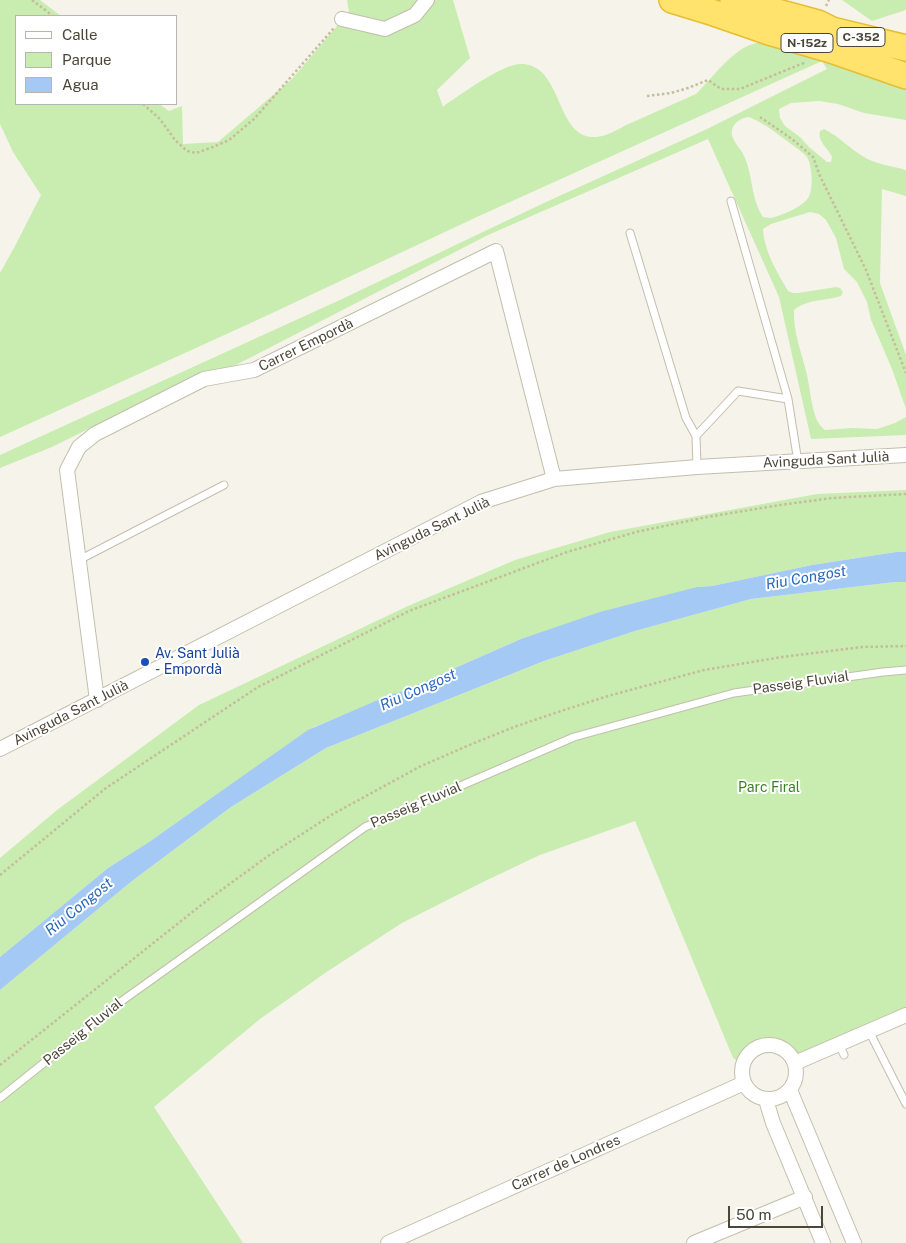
<!DOCTYPE html>
<meta charset="utf-8">
<style>
body{margin:0}
#map{position:relative;width:906px;height:1243px;overflow:hidden;background:#f6f4ea;font-family:"Public Sans",sans-serif}
canvas{display:block}
.legend{position:absolute;left:15px;top:15px;width:162px;height:90px;box-sizing:border-box;background:#fff;border:1px solid #b7b5af;margin:0;padding:6px 9px;list-style:none;font-size:15px;color:#4b4638}
.legend li{display:flex;align-items:center;gap:10px;height:25px}
.legend b{width:25px;border:1px solid #b7b5af}
.scale{position:absolute;left:728px;top:1206px;width:95px;height:22px;box-sizing:border-box;border:2px solid #4b4638;border-top:0;padding-left:6px;font-size:15px;line-height:18px;white-space:nowrap;color:#4b4638;-webkit-text-stroke:4px #fff;paint-order:stroke}
</style>
<div id="map">
<canvas width="906" height="1243"></canvas>
<ul class="legend">
<li><b style="height:6px;background:#fff"></b>Calle</li>
<li><b style="height:14px;background:#c9ecb1"></b>Parque</li>
<li><b style="height:14px;background:#a5c9f5"></b>Agua</li>
</ul>
<div class="scale">50 m</div>
</div>
<script>
const g = document.querySelector('canvas').getContext('2d');
g.lineJoin = 'round';
function fill(path, color) {
  g.fillStyle = color;
  g.fill(path, 'evenodd');
}
function trace(path, color, width, dash) {
  g.strokeStyle = color;
  g.lineWidth = width;
  g.lineCap = dash ? 'butt' : 'round';
  g.setLineDash(dash || []);
  g.stroke(path);
}
function label(font, color, halo, rows, align = 'center') {
  g.font = font + ' "Public Sans",sans-serif';
  g.lineWidth = 4;
  g.setLineDash([]);
  g.textBaseline = 'middle';
  g.strokeStyle = halo;
  g.fillStyle = color;
  for (const [text, x, y, turn = 0] of rows) {
    g.save();
    g.translate(x, y);
    g.rotate((+turn || 0) * Math.PI / 180);
    g.textAlign = isNaN(turn) ? turn : align;
    if (halo) g.strokeText(text, 0, 0);
    g.fillText(text, 0, 0);
    g.restore();
  }
}
fill(new Path2D(`
 M0 0H40L61 16H16V104H159L169 111 182 106 183 144 218 142 292 79 349 12 347 0H453L470 58 437 90 443 107 445 105C462 94 503 63 522 64 571 65 551 171 624 126L696 94 699 91C716 74 736 44 762 42L906 85V120L864 113 838 104 819 101 791 103 779 109 780 118 785 126 800 137 809 147 827 162H831L832 157C828 148 817 141 820 131L824 129C839 136 850 149 864 157 876 164 892 166 906 170V196L882 189 880 283 906 355V409L892 369 871 320 867 302 857 282 844 269 836 238 826 220 819 214 810 212 771 224 763 229C764 251 777 272 788 291L793 293H798L836 287 840 288 843 292 841 296C826 301 807 299 794 310 793 332 802 354 807 375 810 389 811 404 816 418 818 423 821 427 825 430L852 428 877 429 895 423 906 417V435L811 439 779 297 708 139 488 235 236 365 204 376 141 403 52 447 0 468V455L342 299 546 202 705 130 827 69 822 61 479 216 253 322 0 437V273L15 246 41 195 13 152 0 124ZM749 117C767 124 782 138 798 149 801 152 804 153 807 157 812 165 814 190 808 198 804 206 779 217 770 218 768 218 765 217 763 217 751 199 753 177 745 158 742 148 730 141 732 130 734 122 741 118 749 117Z
 M842 0H906V10L872 21Z
 M906 490V552H896L812 565 712 586 697 587 521 639 398 693 314 727 149 842 108 868 0 957V858L57 810 199 705 408 606 515 560 610 532 817 494Z
 M895 582H906V1015L795 1063C793 1060 791 1056 788 1053 772 1036 751 1046 743 1065L733 1058 635 821 540 855 483 882 402 923 328 971 260 1019 154 1107 243 1243H0V990L132 881 231 807 326 748 544 661 635 631 751 599Z`), '#c9ecb1');
fill(new Path2D(`
 M896 552H906V582H895L751 599 635 631 544 661 326 748 231 807 132 881 0 990V957L108 868 149 842 308 730 392 694 398 693 521 639 600 612 697 587 712 586 812 565Z`), '#a5c9f5');
const lane = new Path2D(`
 M731 201 788 399 798 462
 M630 233 686 418 696 436
 M697 467 696 436 738 391 788 399
 M79 560 224 485
 M869 1031 906 1104
 M839 1044 844 1055
 M0 1098 119 1003 365 827 574 737 734 693 883 672 906 670`);
const street = new Path2D(`
 M342 19 385 29 415 15 427 0
 M97 700 67 470 79 447 95 434 204 379 254 370 496 251 554 479
 M0 749 481 502 554 479 697 467 906 455
 M742 1072a27 27 0 1 1 54 0a27 27 0 1 1-54 0Z
 M795 1063 906 1015
 M790 1090 854 1243
 M766 1100 773 1123 823 1243
 M388 1243 744 1083
 M694 1243 805 1197`);
const highway = new Path2D(`
 M672 0 708 11 769 32 831 50 906 76
 M733 0 818 23 832 30 906 48`);
trace(lane, '#c2beac', 9);
trace(street, '#c2beac', 16);
trace(highway, '#e6bd34', 28);
trace(new Path2D(`
 M32 0 53 16
 M826 6 829 0
 M647 96 671 93 688 88 708 80 721 89H740L806 62
 M143 104 160 119 175 140 187 151 196 153 213 147 229 140 254 119 334 28
 M760 117 792 139 813 157 820 176 866 270 906 373
 M0 875 106 788 258 687 409 611 567 552 636 532 707 517 780 505 832 498 906 494
 M0 1065 205 902 268 856 333 814 421 766 467 746 514 727 561 711 608 696 704 670 782 657 862 647 906 646`), '#c5bc9c', 2.5, [2.5, 2.5]);
trace(lane, '#fff', 7);
trace(street, '#fff', 14);
trace(highway, '#ffe36c', 25);
for (const [x, y, r, color] of [
 [145,662,5,"#1a4fb4"]
]) {
  const dot = new Path2D();
  dot.arc(x, y, r, 0, 2 * Math.PI);
  g.fillStyle = color;
  g.fill(dot);
  trace(dot, '#fff', 2);
}
for (const [x, y, w] of [
 [861,37,48],
 [807,43,52]
]) {
  const box = new Path2D();
  box.roundRect(x - w / 2, y - 9.5, w, 19, 4);
  g.fillStyle = '#fff';
  g.fill(box);
  trace(box, '#4b4638', 1);
}
label('bold 12px', '#4b4638', null, [
 ["C-352",861,37],
 ["N-152z",807,43]
]);
label('14px', '#4b4638', '#fff', [
 ["Carrer Empordà",306,345,-26],
 ["Avinguda Sant Julià",826,460,-3],
 ["Avinguda Sant Julià",432,529,-26],
 ["Passeig Fluvial",801,683,-8],
 ["Avinguda Sant Julià",71,713,-27],
 ["Passeig Fluvial",416,805,-23],
 ["Passeig Fluvial",83,1032,-39],
 ["Carrer de Londres",566,1163,-24]
]);
label('14px', '#164399', '#fff', [
 ["Av. Sant Julià",155,654],
 ["- Empordà",155,670]
], 'left');
label('14px', '#3c8126', '#fff', [
 ["Parc Firal",769,788]
]);
label('italic 15px', '#296abe', '#fff', [
 ["Riu Congost",806,578,-10],
 ["Riu Congost",418,690,-24],
 ["Riu Congost",79,907,-39]
]);
</script>
